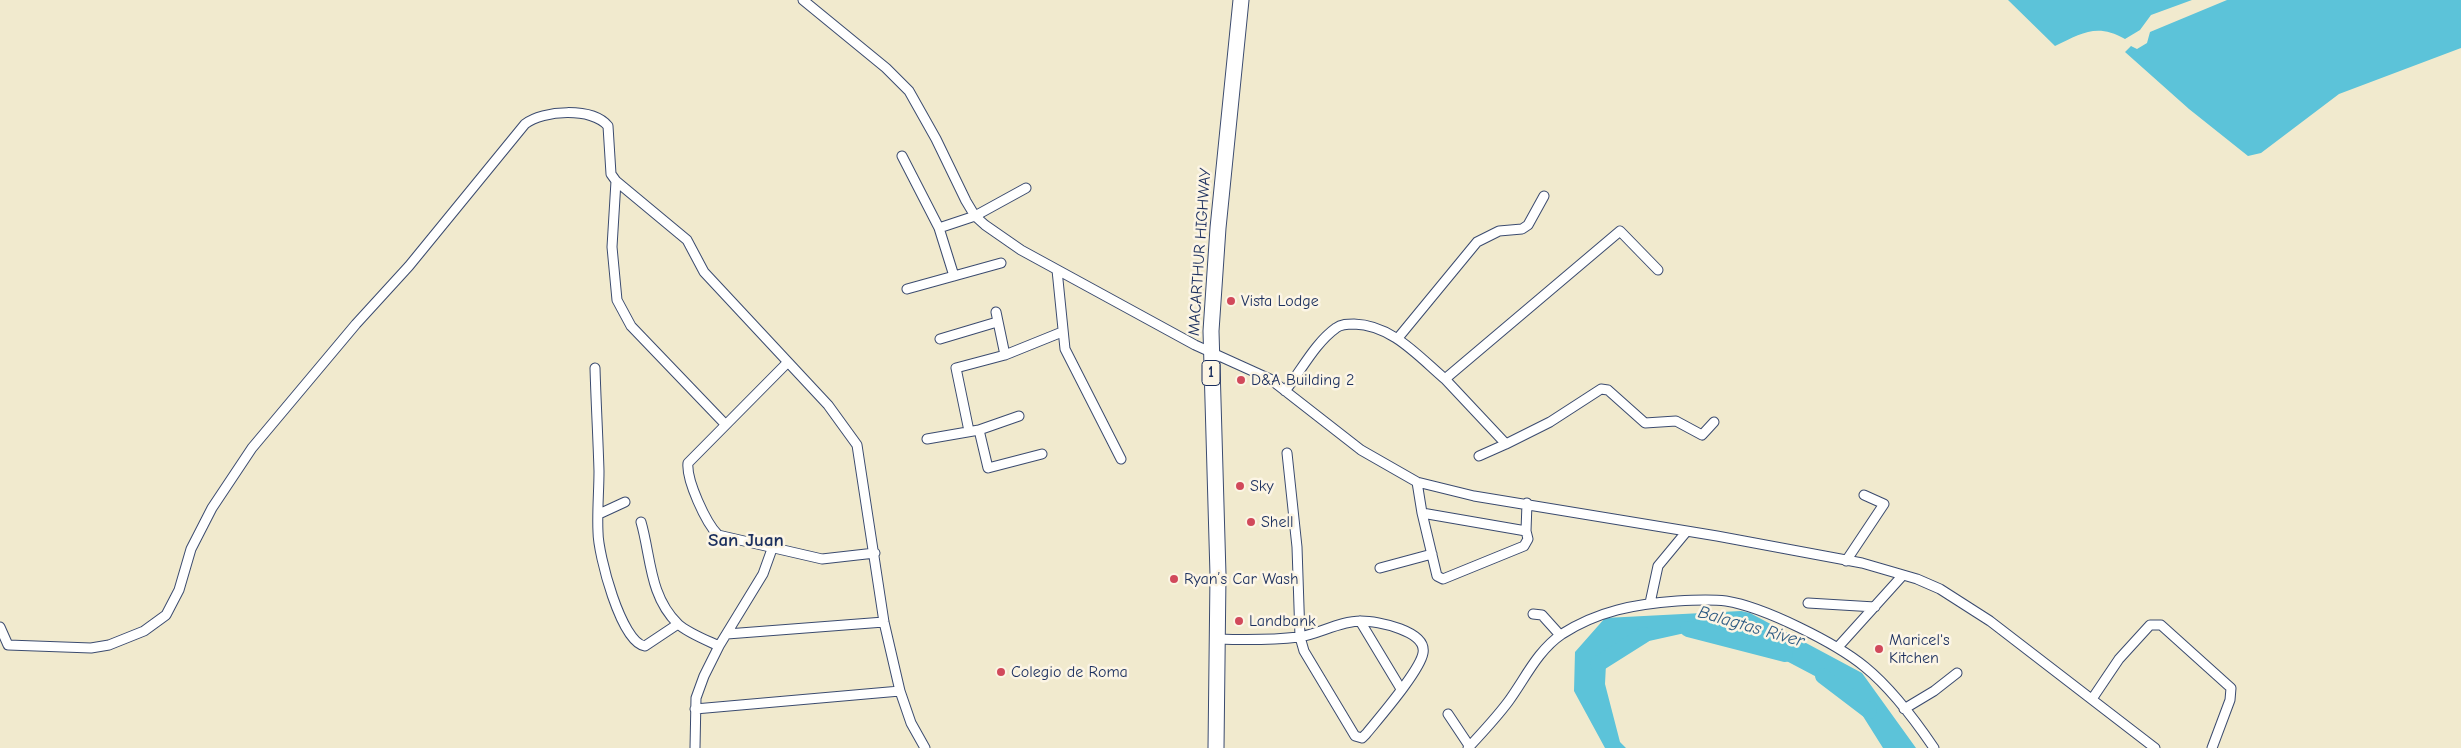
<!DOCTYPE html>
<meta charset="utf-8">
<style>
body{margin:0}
canvas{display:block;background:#f1eace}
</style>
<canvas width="2461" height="748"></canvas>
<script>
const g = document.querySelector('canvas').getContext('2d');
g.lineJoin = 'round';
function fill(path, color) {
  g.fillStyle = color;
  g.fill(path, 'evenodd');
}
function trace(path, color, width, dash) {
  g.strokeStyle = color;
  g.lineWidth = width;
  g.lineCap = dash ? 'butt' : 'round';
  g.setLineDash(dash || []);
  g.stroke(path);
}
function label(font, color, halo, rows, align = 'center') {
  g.font = font + ' "Comic Neue",sans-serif';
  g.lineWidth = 5;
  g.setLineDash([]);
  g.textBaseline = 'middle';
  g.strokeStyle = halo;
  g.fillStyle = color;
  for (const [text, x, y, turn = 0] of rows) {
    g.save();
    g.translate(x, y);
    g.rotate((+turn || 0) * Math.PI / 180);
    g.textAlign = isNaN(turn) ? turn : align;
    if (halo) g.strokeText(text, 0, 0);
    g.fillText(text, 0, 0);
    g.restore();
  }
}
fill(new Path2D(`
 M2008 0H2192L2151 15 2140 30 2125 39C2097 23 2082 33 2055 46Z
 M2227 0H2461V48L2339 94 2261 153 2248 156 2189 109 2125 52 2131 46 2137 49 2147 43 2150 32Z
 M1741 611 1750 613 1862 673 1916 748H1883L1849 694 1739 636 1685 633 1622 647 1606 664 1605 684 1620 742 1626 748H1605L1574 691 1575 652 1605 618Z`), '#5cc3d9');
trace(new Path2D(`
 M1688 629 1785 654
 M1598 664 1644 635
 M1823 676 1869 711`), '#5cc3d9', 16);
const street = new Path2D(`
 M803 0 886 68 909 91 936 139 966 201 975 216 985 225 1021 250 1195 345 1270 379 1361 450 1417 482 1474 496 1717 536 1862 563 1917 579 1940 589 1990 621 2155 748
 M902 156 939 228 954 276
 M616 181 612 247 617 300 631 326 725 424
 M939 228 975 216 1026 188
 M1057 270 1065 349 1121 459
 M907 289 1001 263
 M996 312 1005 355
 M1398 338 1477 242 1499 231 1522 229 1528 225 1544 196
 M940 339 997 322
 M787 363 688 463C686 480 706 523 718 535L822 559 875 553
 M595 368C596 403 598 437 599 471 599 491 597 512 598 532 598 554 621 643 645 646L678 624
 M1445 379 1506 444 1550 422 1601 389 1608 390 1645 423 1676 421 1702 435 1714 422
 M1285 391C1301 371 1315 343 1336 328 1341 324 1348 324 1354 324 1392 325 1418 356 1445 379L1620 231 1658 270
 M979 430 988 468 1042 454
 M969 431 956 368 1005 355 1062 332
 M927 439 979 430 1019 416
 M1479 456 1506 444
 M1417 482 1422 513 1526 531
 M1422 513 1437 576 1443 579 1524 546 1528 539 1526 531 1527 503
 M599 514 625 502
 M641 522C651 556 649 596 678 624 688 633 706 640 719 646
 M1846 561 1884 504 1864 495
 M1380 568 1432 554
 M1650 603 1658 566 1687 531
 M1808 603 1875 607
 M1533 614 1542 615 1560 635
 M1360 621 1401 689
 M0 627 8 645 91 648 109 645 144 631 166 615 179 590 191 549 212 508 252 448 356 324 409 266 525 124C543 110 592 107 608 126L611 174 616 181 687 240 704 272 828 405 857 445 884 622 900 691 911 723 925 748
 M727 634 884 622
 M1218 639C1245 640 1272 640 1299 637 1319 634 1340 621 1361 621 1378 621 1427 631 1423 653 1420 671 1379 718 1366 734L1362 738 1355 736 1304 651 1300 637 1297 547 1287 453
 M1838 647 1903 575
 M2092 699 2119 659 2150 625H2161L2231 688 2230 700 2212 748
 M695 709 900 691
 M1904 709 1934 691 1957 673
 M1448 714 1470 747
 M695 748 696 698 704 676 719 646 763 574 772 549
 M1468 748C1482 733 1496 718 1508 702 1525 679 1537 651 1562 634 1598 611 1635 604 1677 601 1693 600 1710 599 1726 601 1764 607 1836 643 1865 667 1892 689 1915 720 1934 748`);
const highway = new Path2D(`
 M1216 748 1218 575 1211 331 1218 228 1241 0`);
trace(street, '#3b4b6f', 11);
trace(highway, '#3b4b6f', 17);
trace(street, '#fff', 9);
trace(highway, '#fff', 15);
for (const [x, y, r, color] of [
 [1231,301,5,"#d1495b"],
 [1241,380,5,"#d1495b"],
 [1240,486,5,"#d1495b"],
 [1251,522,5,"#d1495b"],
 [1174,579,5,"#d1495b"],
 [1239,621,5,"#d1495b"],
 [1879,649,5,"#d1495b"],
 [1001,672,5,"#d1495b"]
]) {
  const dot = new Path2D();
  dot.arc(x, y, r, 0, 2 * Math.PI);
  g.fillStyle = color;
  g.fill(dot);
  trace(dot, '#fcf5e5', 2);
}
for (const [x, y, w] of [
 [1211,373,18]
]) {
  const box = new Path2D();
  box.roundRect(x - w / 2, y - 12.5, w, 25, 4);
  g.fillStyle = '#fcf5e5';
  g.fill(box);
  trace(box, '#1b2f5e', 1);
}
label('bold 15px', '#1b2f5e', null, [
 ["1",1211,373]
]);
label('16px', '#1b2f5e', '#fcf5e5', [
 ["MACARTHUR HIGHWAY",1200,252,-86]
]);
label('16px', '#1b2f5e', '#fcf5e5', [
 ["Vista Lodge",1241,301],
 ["D&A Building 2",1251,380],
 ["Sky",1250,486],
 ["Shell",1261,522],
 ["Ryan’s Car Wash",1184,579],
 ["Landbank",1249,621],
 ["Maricel's",1889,640],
 ["Kitchen",1889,658],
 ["Colegio de Roma",1011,672]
], 'left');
label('italic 18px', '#2e5b83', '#fcf5e5', [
 ["Balagtas River",1751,627,16]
]);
label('bold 19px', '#1b2f5e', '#fcf5e5', [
 ["San Juan",746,541]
]);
</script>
